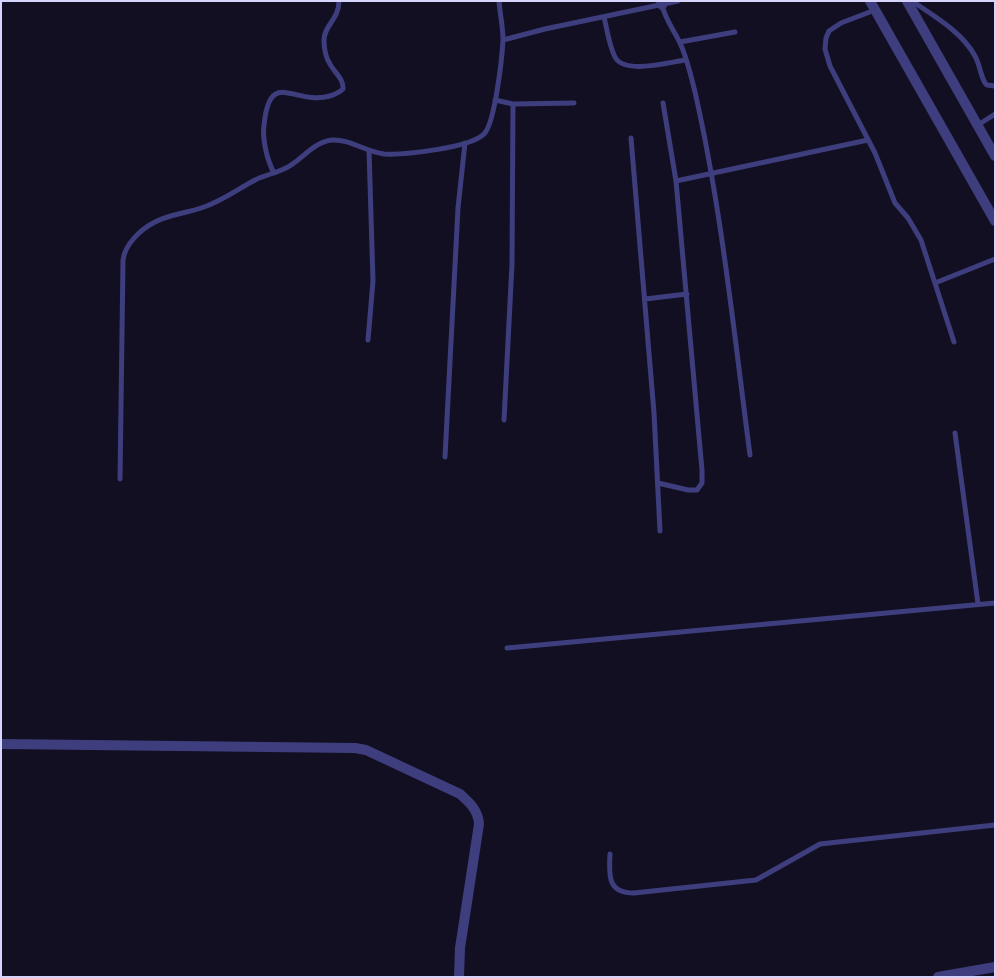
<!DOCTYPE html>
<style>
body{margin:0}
#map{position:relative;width:996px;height:978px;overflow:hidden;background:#120f22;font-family:"Archivo Narrow",sans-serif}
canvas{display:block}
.frame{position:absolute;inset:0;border:2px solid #d6d4fc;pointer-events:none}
</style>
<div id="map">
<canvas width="996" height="978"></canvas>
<div class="frame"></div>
</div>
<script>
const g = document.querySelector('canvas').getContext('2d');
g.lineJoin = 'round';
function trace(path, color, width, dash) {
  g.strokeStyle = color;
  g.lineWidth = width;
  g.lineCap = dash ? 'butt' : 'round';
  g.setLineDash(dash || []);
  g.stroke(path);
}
trace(new Path2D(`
 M912 1C934 16 962 32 975 56 980 65 980 74 985 83L987 85 995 86
 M662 5C665 19 674 30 680 43 687 58 691 76 695 92 722 211 734 334 750 455
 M875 10 841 23 829 31 826 38 825 49 830 66 875 153 895 203 908 218 921 240 954 342
 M604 17C607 29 609 45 615 57 624 75 669 62 686 60
 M503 40 545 29 678 1
 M680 42 735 32
 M495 100 513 104 574 103
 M978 125 995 114
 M631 138 654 413 660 531
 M274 173C267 160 262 139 264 125 270 67 294 106 330 96 335 94 339 93 343 89 344 79 334 72 330 64 326 58 324 48 324 40 324 25 339 20 339 1
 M676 181 868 140
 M935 283 995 259
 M645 299 687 294
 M368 340 373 281 369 150
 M504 420 512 264 513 104
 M955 433 978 604
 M445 457 458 208 465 143
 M120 479 123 260C125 244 141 229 155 222 170 214 188 213 204 207 222 201 238 189 255 180 265 175 276 173 286 168 302 160 313 142 332 140 350 139 366 152 384 154 404 155 470 148 484 134 495 123 502 58 503 40 503 27 500 14 499 1
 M658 483 688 490H697L702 483V470L676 181 663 103
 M507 648 995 603
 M610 854C609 875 607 893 634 893L756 880 820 844 995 825`), '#3e3e7e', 5);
trace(new Path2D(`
 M661 1 662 5
 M1 744 355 748 366 750 460 794C470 803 478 810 479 824L460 948 459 977
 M938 977 995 967`), '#3e3e7e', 10);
trace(new Path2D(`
 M870 1 995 221
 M907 1 995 156`), '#3e3e7e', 10);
</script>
